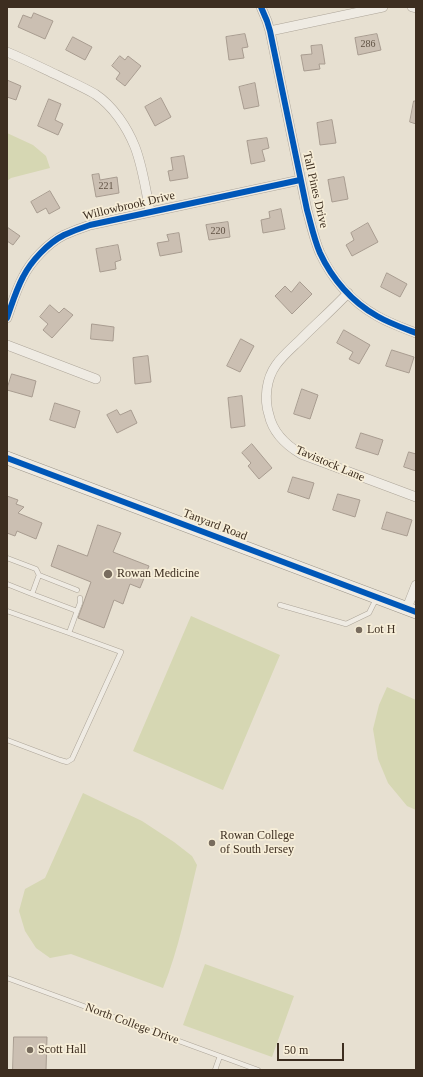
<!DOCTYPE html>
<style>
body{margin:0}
#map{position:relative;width:423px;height:1077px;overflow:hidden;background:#e7e0d1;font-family:"Times New Roman",serif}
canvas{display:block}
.frame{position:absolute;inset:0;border:8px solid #3d2e20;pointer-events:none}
.scale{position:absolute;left:277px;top:1043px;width:67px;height:18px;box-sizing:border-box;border:2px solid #3d2e20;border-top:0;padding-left:5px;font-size:12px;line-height:14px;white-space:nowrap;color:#3d2e20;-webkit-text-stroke:3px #f7eed8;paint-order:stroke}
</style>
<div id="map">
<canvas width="423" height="1077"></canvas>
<div class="frame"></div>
<div class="scale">50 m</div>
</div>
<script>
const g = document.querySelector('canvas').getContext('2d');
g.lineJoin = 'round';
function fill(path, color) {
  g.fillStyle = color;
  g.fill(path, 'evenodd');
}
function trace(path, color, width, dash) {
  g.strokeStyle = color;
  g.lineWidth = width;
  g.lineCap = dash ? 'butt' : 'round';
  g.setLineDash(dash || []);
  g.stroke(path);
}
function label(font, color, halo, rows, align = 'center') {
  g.font = font + ' "Times New Roman",serif';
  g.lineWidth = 3.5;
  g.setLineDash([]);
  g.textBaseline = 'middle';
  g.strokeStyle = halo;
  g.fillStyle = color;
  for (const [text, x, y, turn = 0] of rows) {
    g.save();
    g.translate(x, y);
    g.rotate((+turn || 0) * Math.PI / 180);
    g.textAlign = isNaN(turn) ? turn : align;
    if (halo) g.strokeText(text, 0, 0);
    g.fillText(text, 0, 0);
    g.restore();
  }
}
fill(new Path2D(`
 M7 133 33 145 46 156 50 168 11 178 7 181Z
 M191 616 280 655 223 790 133 751Z
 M387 687 416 700V810L407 806 388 783 378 759 373 729 379 705Z
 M83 793 142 821 174 842 192 856 197 865C187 906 179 949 163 988L71 954 50 958 36 948 25 931 19 911 25 889 45 878Z
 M205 964 294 996 272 1057 183 1025Z`), '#d6d7b3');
const building = new Path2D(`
 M34 13 53 21 45 39 18 27 23 15 31 18Z
 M245 34 248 47 242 48 244 58 229 60 226 37Z
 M377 34 381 50 358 55 355 38Z
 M73 37 92 47 85 60 66 50Z
 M322 45 325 64H319L320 69 304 71 301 55 312 54 311 46Z
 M120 56 125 60 128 56 141 66 125 86 116 79 120 73 112 66Z
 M7 80 21 86 16 100 7 97Z
 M255 83 259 106 244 109 239 87Z
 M161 98 171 117 155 126 145 107Z
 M49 99 61 104 55 120 63 124 58 135 38 126Z
 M414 101H416V124L410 122Z
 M332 120 336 143 320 145 317 123Z
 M267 138 269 148 262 150 265 161 251 164 247 141Z
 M184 156 188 178 170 181 168 171 173 170 171 158Z
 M99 174 100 180 117 177 119 193 96 197 92 175Z
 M344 177 348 199 332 202 328 180Z
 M50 191 60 208 49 214 46 208 37 213 31 202Z
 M281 209 285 229 263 233 261 220 270 218 269 212Z
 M228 222 230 237 209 240 206 225Z
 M368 223 378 242 352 256 346 245 354 240 351 233Z
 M7 227 20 236 13 245 7 241Z
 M179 233 182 252 160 256 157 243 169 241 167 235Z
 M118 245 121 260 115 262 116 269 100 272 96 249Z
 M387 273 407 284 400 297 381 287Z
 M300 282 312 294 292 314 275 296 285 286 291 292Z
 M50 305 59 313 64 308 73 315 52 338 43 330 48 324 40 317Z
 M92 324 114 327 113 341 91 339Z
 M344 330 370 345 359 364 349 359 353 352 337 343Z
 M241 339 254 346 240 372 227 366Z
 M392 350 414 357 409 373 386 366Z
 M148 356 151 382 135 384 133 358Z
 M12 374 36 381 32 397 7 390Z
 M302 389 318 395 310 419 294 414Z
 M242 396 245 426 231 428 228 398Z
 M55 403 80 411 75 428 50 420Z
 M117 410 120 415 131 410 137 423 117 433 107 415Z
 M361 433 383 440 378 455 356 448Z
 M252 444 272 468 259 479 248 466 251 463 242 453Z
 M409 452 416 454V471L404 467Z
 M293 477 314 483 309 499 288 492Z
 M338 494 360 500 355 517 333 510Z
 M7 496 18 500 16 504 24 507 18 513 42 523 36 539 17 531 15 536 7 533Z
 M387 512 412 520 407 536 382 529Z
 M98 525 121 533 113 552 149 566 140 588 130 584 123 604 114 600 104 628 78 618 91 582 51 566 58 545 87 556Z
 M14 1037H47L46 1070H13Z`);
fill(building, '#cbbfb2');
trace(building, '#a89c90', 1);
const lane = new Path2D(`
 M7 558 36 569 39 575 32 594 77 611 69 633 121 652 72 759 67 762 60 760 7 740
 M39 575 77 590
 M7 584 32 594
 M280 605 346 624 369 613 376 599
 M7 611 69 633
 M77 611 80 603V598
 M7 978 258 1070
 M215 1070 220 1056`);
const street = new Path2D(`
 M261 7 267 21 270 31 307 210C311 224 314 239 320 253 332 279 352 302 377 316 389 323 403 328 416 333
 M412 7 416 8
 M270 31 383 7
 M7 52C24 59 40 67 57 75 69 81 83 87 95 94 113 106 127 127 135 147 143 168 146 191 150 212
 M348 293C333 309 317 323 302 338 293 347 283 355 276 365 266 379 264 399 269 415 273 433 286 445 301 454L416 497
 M7 318C12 304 16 290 23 277 31 261 48 243 64 235 73 231 81 228 90 225L300 180
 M7 345 96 379
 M407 608 416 585`);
const secondary = new Path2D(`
 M7 458 416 612`);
trace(lane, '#ada599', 5.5);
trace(street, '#ada599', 10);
trace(secondary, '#9c958a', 14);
trace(lane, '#efebe3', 4.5);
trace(street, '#efebe3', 9);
trace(secondary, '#efebe3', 13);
trace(new Path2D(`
 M261 7 267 21 270 31 307 210C311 224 314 239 320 253 332 279 352 302 377 316 389 323 403 328 416 333
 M7 318C12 304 16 290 23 277 31 261 48 243 64 235 73 231 81 228 90 225L300 180
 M7 458 416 612`), '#0057b8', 6);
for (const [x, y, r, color] of [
 [108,574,5,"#786c5e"],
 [359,630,4,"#786c5e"],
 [212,843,4,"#786c5e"],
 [30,1050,4,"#786c5e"]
]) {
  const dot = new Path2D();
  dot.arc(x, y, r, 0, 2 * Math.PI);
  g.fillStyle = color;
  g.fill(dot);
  trace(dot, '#f7eed8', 1.5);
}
label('10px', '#605244', null, [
 ["286",368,44],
 ["221",106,186],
 ["220",218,231]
]);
label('12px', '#3d2e20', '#f7eed8', [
 ["Tall Pines Drive",315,190,77],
 ["Willowbrook Drive",129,206,-13],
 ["Tavistock Lane",330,464,23],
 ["Tanyard Road",215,525,21],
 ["North College Drive",132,1024,20]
]);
label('12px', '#3d2e20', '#f7eed8', [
 ["Rowan Medicine",117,574],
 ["Lot H",367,630],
 ["Rowan College",220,836],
 ["of South Jersey",220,850],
 ["Scott Hall",38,1050]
], 'left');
</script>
